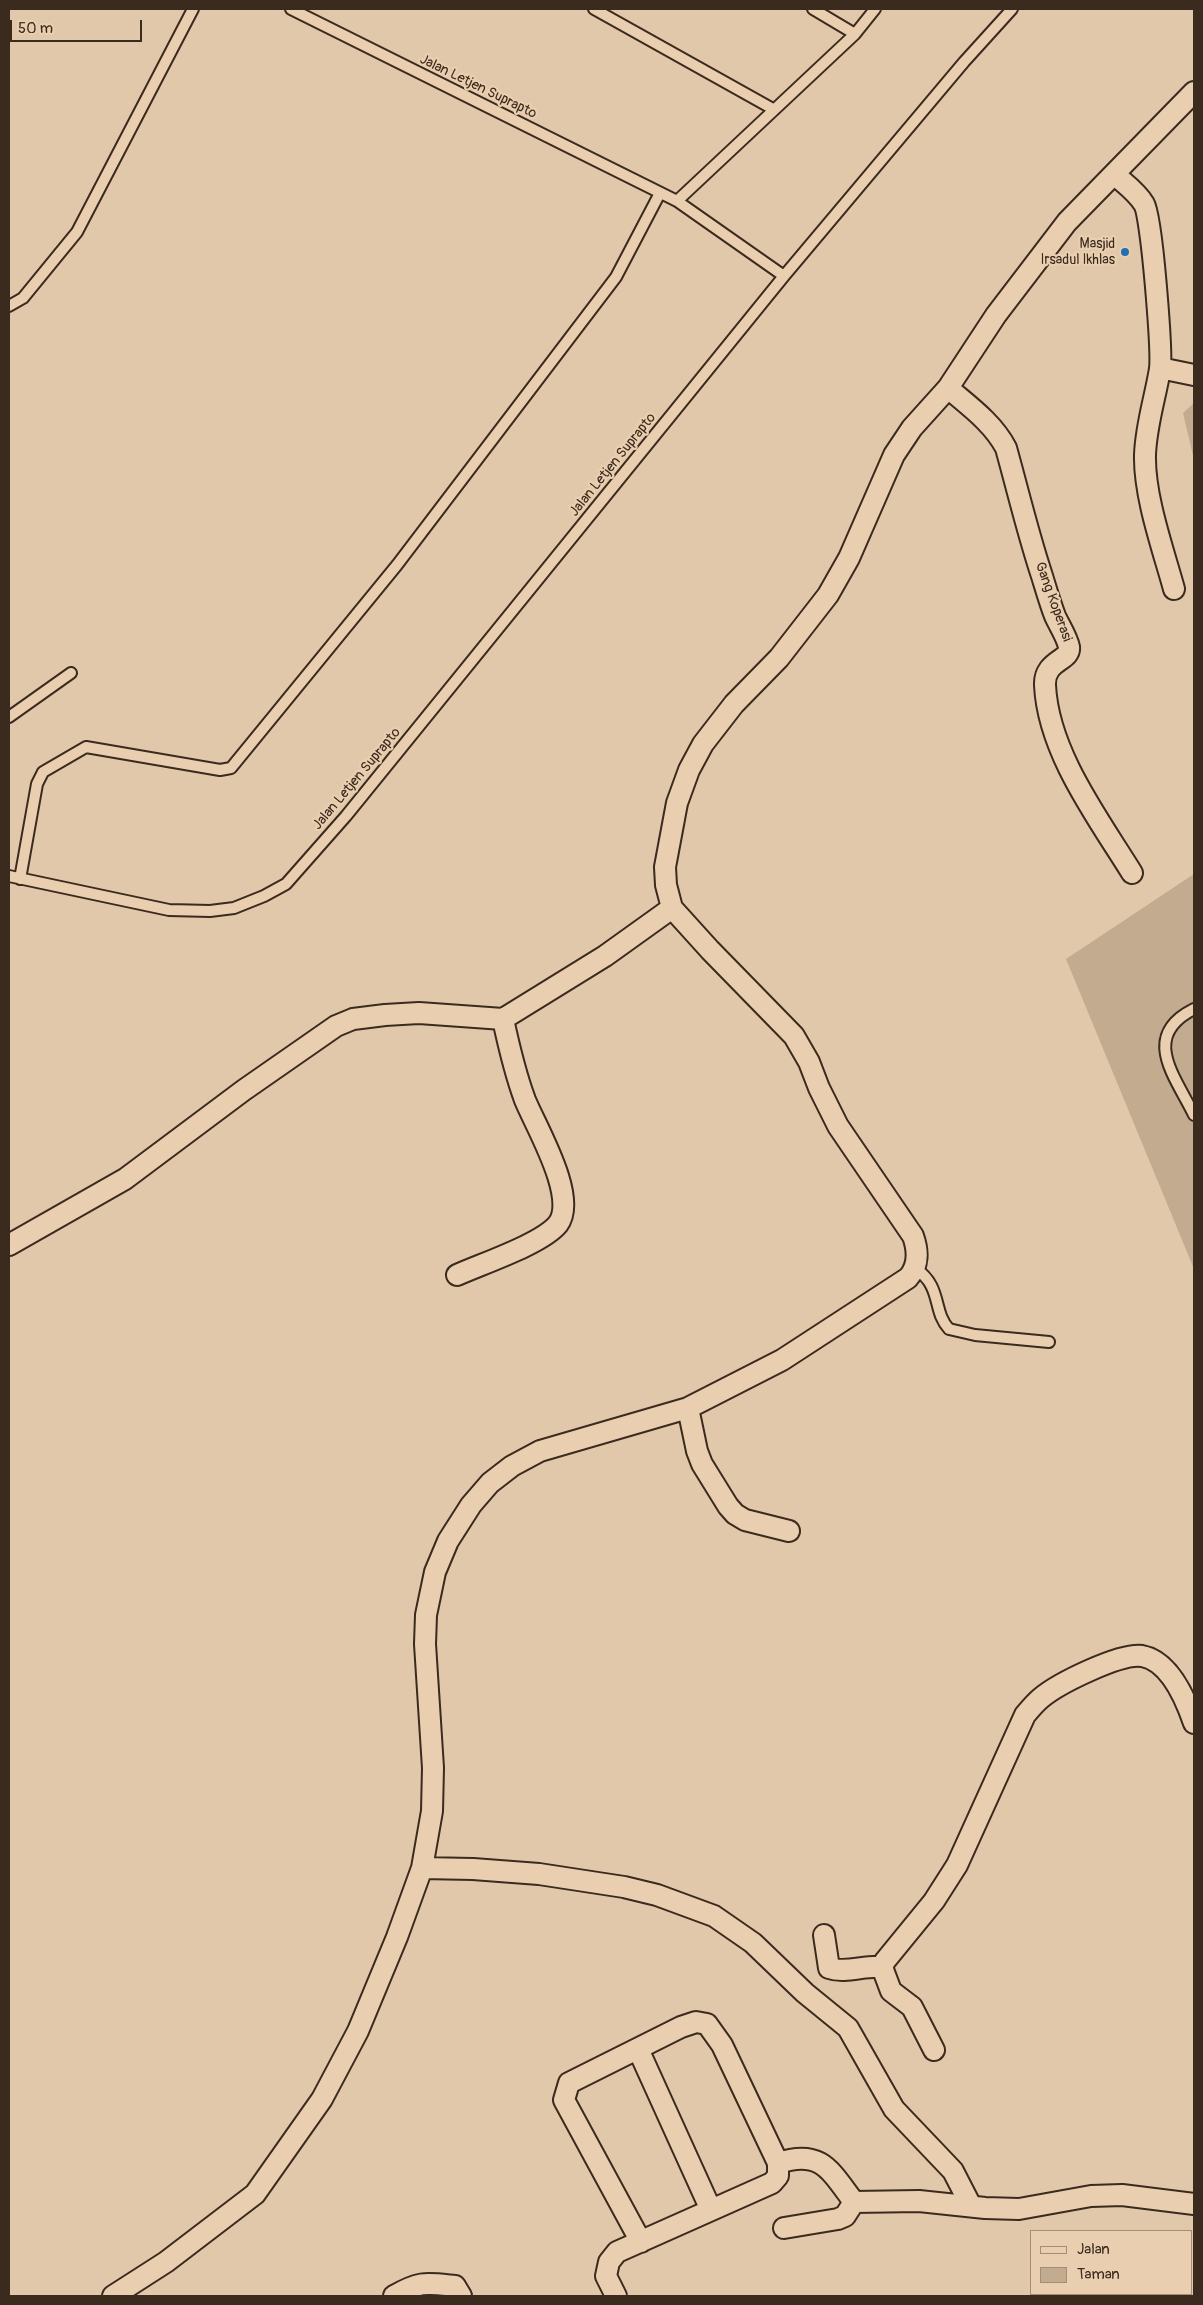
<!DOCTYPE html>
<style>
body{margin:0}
#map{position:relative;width:1203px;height:2305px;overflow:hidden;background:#e2c8aa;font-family:Pangolin,sans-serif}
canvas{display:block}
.frame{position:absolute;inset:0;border:10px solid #3b2a1e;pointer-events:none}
.legend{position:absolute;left:1030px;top:2230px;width:162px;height:65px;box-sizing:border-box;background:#e9cfb0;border:1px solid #a38d76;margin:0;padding:6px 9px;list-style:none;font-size:15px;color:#3b2a1e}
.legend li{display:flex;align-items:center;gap:10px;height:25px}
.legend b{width:25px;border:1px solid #a38d76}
.scale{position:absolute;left:10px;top:20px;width:132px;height:22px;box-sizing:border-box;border:2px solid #3b2a1e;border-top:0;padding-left:6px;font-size:15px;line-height:18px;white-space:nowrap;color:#3b2a1e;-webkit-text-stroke:4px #e9cfb0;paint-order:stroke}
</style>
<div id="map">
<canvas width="1203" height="2305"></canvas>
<div class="frame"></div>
<ul class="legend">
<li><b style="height:6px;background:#e9cfb0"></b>Jalan</li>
<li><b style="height:14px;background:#c3ab90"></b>Taman</li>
</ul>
<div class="scale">50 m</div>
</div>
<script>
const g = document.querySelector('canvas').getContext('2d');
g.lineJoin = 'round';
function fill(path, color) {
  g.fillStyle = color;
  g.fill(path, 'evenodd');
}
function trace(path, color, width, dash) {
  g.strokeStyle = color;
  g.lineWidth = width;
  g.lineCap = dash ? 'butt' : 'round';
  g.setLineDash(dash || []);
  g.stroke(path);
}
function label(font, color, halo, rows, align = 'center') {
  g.font = font + ' Pangolin,sans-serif';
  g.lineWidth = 4.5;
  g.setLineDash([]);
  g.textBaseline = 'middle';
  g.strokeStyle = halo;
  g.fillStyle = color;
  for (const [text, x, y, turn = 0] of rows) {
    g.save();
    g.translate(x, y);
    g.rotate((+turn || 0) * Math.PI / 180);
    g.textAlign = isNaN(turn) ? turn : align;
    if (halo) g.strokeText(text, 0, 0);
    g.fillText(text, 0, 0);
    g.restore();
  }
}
fill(new Path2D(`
 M1194 403V460L1183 413Z
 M1194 874V1269L1066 959Z`), '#c3ab90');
const lane = new Path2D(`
 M291 9 677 201 784 276
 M594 9 773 109
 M813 9 855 34
 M677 201 855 34 875 9
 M9 306 23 298 77 232 193 9
 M9 717 71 673
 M9 876 169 910 210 911 234 908 264 896 286 884 346 816 784 276 964 62 1012 9
 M20 879 37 784 43 772 86 747 220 770 231 768 397 565 616 277 660 193
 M1194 1009C1140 1036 1175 1076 1194 1115
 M915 1268C943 1287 932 1311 949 1329L975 1335 1049 1342`);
const street = new Path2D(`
 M1114 174C1124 183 1137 192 1144 204 1152 217 1162 350 1160 369 1155 399 1146 425 1145 455 1144 496 1163 549 1174 589
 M1160 368 1194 375
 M948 388C969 406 993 423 1006 448 1018 491 1028 534 1042 576 1046 589 1050 603 1055 616 1059 625 1067 637 1069 647 1071 661 1044 660 1045 685 1048 752 1098 818 1132 873
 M9 1245 125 1179 244 1090 336 1026 353 1019 385 1015 419 1013 503 1019 605 956 672 908
 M457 1275C481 1264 542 1244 558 1224 578 1197 536 1127 525 1100 515 1073 509 1047 503 1019
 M688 1408 697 1451 702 1464 728 1506 735 1514 745 1520 789 1531
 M422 1868 473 1869 539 1874 624 1887 657 1895 714 1916 753 1943 805 1993 848 2028 894 2109 953 2171 971 2206
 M824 1935 829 1968C846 1974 864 1965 882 1967
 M638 2049 711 2210
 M934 2050 912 2007 891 1991 882 1967 885 1961 934 1901 957 1865 1025 1715C1030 1709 1035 1703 1041 1698 1059 1683 1120 1653 1142 1656 1170 1661 1186 1700 1194 1723
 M778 2163C821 2149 830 2170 854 2202
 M854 2202 919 2201 985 2208 1019 2209 1091 2196 1122 2195 1194 2204
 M784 2228 838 2219 845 2216 854 2202
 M113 2296 166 2262 255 2194 322 2099 358 2031 397 1937 422 1868 432 1811 433 1768 425 1644 426 1615 435 1572 448 1541 471 1505 490 1483 512 1466 540 1451 688 1408 782 1360 908 1278C919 1266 918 1250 913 1236L838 1126 819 1088 809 1062 794 1036 710 950 672 908 666 885 665 867 677 803 689 770 703 744 734 704 779 658 828 595 849 558 894 455 912 428 948 388 996 315 1067 222 1194 92
 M394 2296C420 2281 426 2283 455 2286L461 2296
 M616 2296 606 2276 609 2262 617 2252 772 2183 778 2176V2163L722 2045 707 2024 696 2022 681 2027 569 2083 564 2100 641 2242`);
trace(lane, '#3b2a1e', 14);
trace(street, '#3b2a1e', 24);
trace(lane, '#e9cfb0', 10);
trace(street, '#e9cfb0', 20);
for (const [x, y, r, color] of [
 [1125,252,5,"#1f6fb2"]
]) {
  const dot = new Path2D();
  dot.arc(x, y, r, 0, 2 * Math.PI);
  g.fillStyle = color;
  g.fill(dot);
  trace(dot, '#e9cfb0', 2);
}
label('14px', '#3b2a1e', '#e9cfb0', [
 ["Jalan Letjen Suprapto",478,87,26],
 ["Jalan Letjen Suprapto",613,465,-51],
 ["Gang Koperasi",1053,602,70],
 ["Jalan Letjen Suprapto",357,779,-50]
]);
label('14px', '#3b2a1e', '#e9cfb0', [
 ["Masjid",1115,244],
 ["Irsadul Ikhlas",1115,260]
], 'right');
</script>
